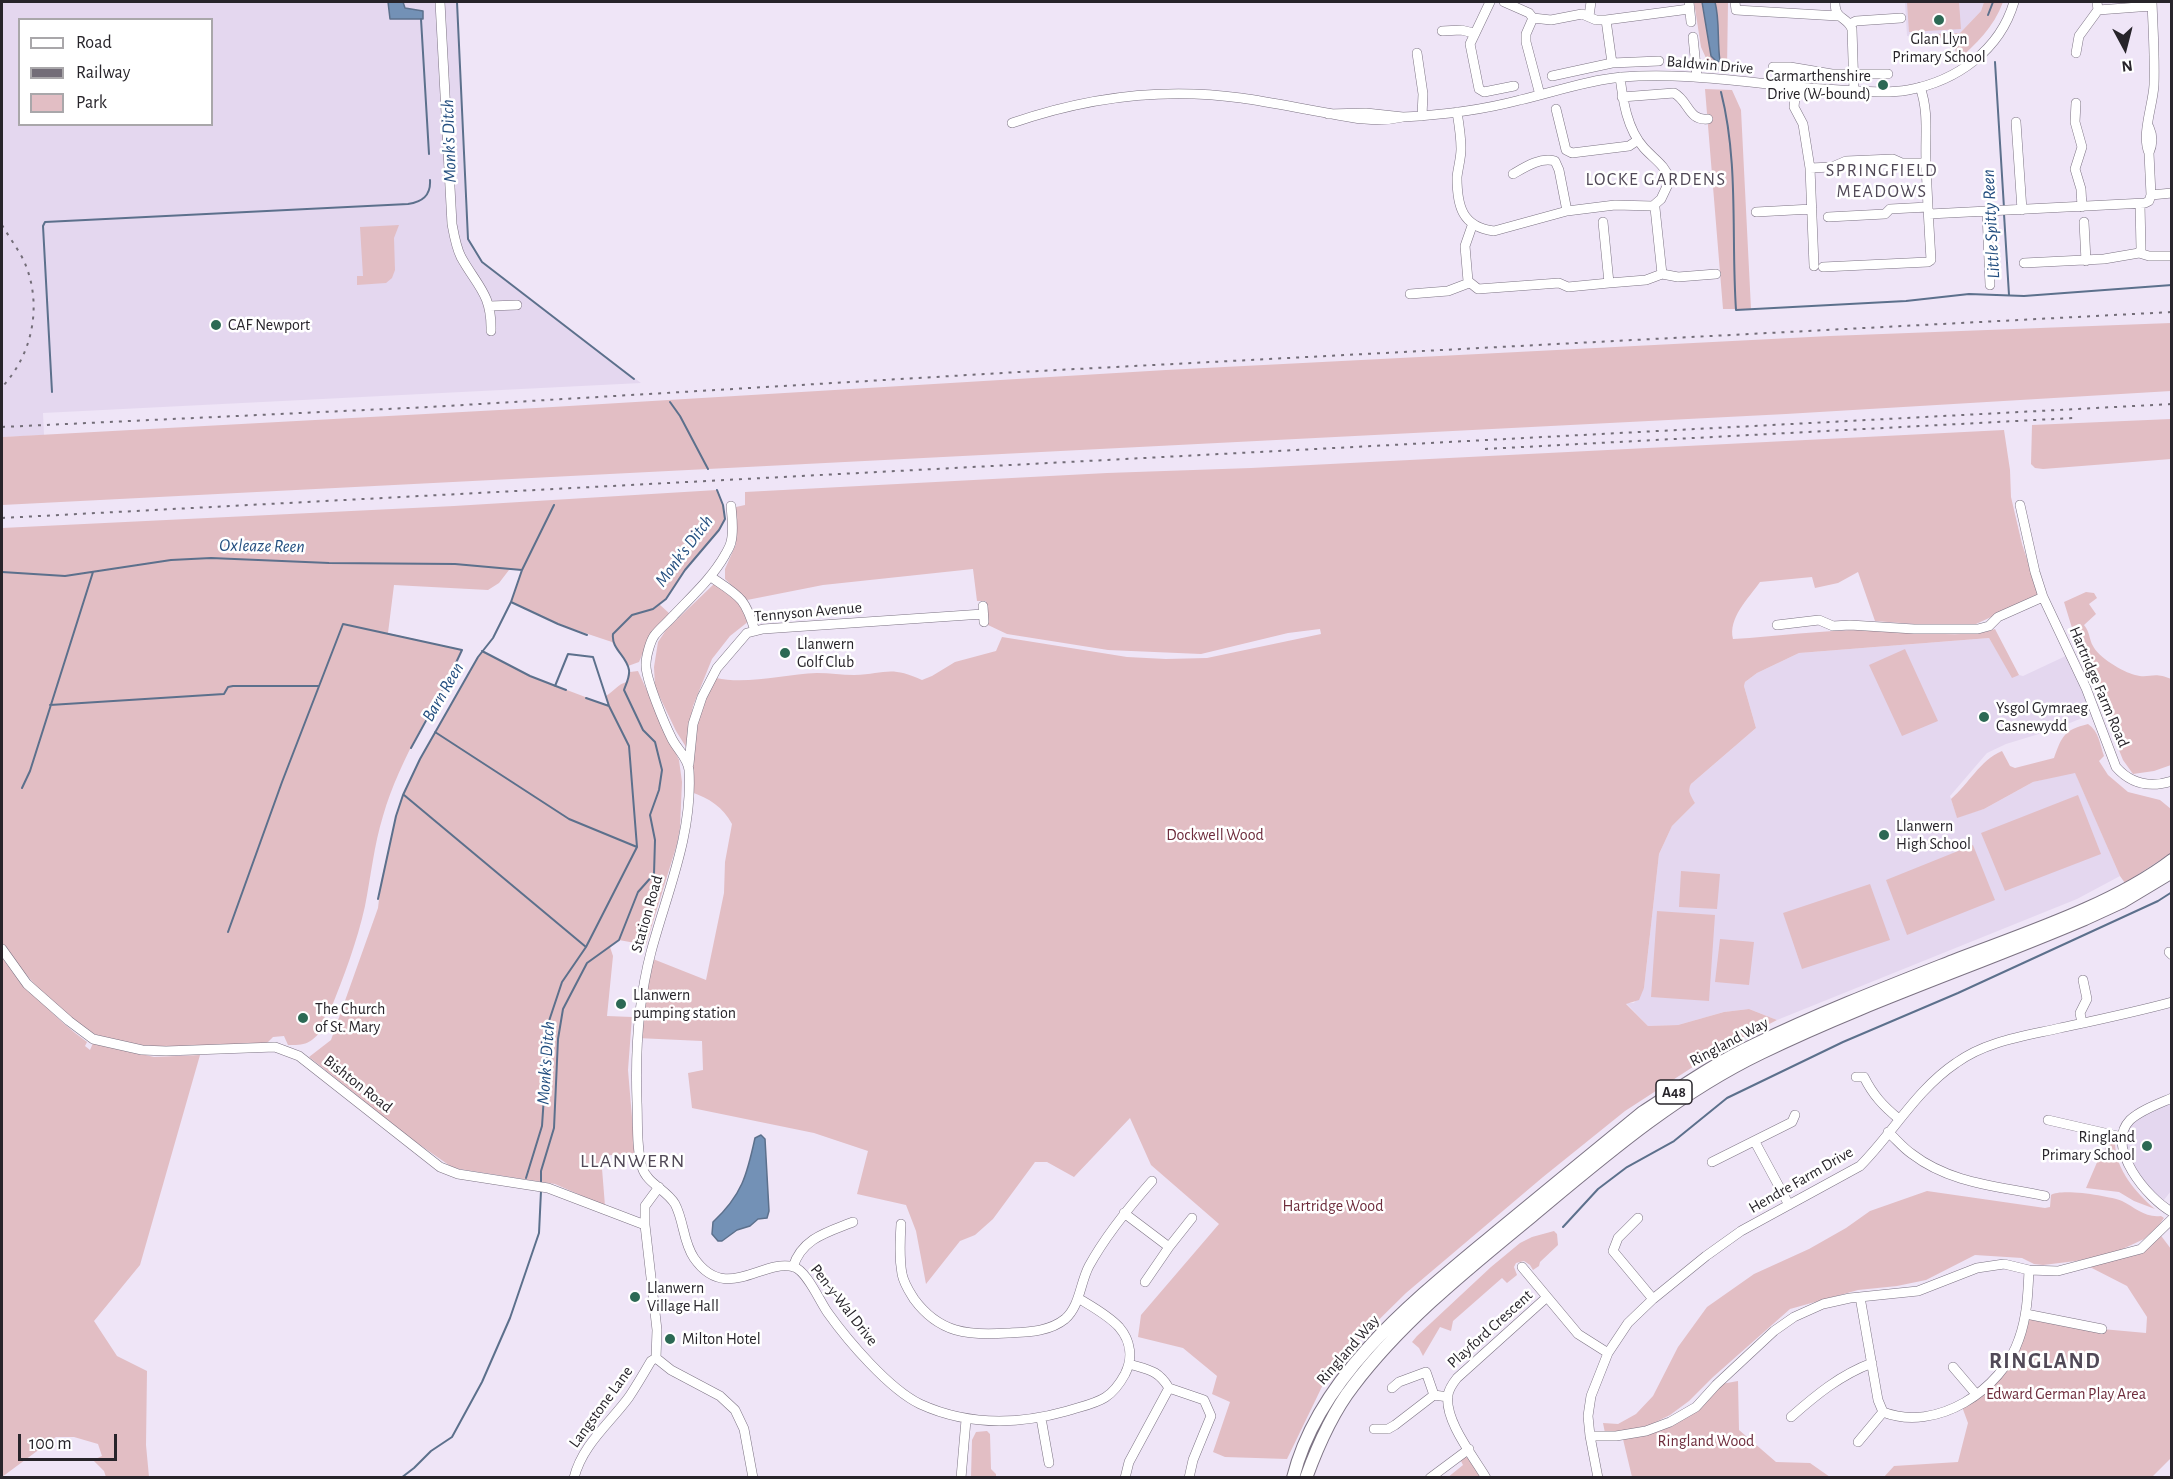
<!DOCTYPE html>
<style>
body{margin:0}
#map{position:relative;width:2173px;height:1479px;overflow:hidden;background:#efe5f7;font-family:"Alegreya Sans",sans-serif}
canvas{display:block}
.frame{position:absolute;inset:0;border:3px solid #27242a;pointer-events:none}
.legend{position:absolute;left:18px;top:18px;width:195px;height:108px;box-sizing:border-box;background:#fff;border:2px solid #a9a7aa;margin:0;padding:8px 10px;list-style:none;font-size:18px;color:#27242a}
.legend li{display:flex;align-items:center;gap:12px;height:30px}
.legend b{width:30px;border:2px solid #a9a7aa}
.north{position:absolute;left:2095px;top:18px;width:60px;height:60px;-webkit-text-stroke:4px #fff;paint-order:stroke;rotate:173deg;font-size:16px;font-weight:700;line-height:24px;text-align:center;color:#27242a}
.north::after{content:'';display:block;margin:auto;width:21px;height:27px;background:#27242a;clip-path:polygon(50% 0,100% 100%,50% 72%,0 100%)}
.scale{position:absolute;left:18px;top:1434px;width:99px;height:27px;box-sizing:border-box;border:3px solid #27242a;border-top:0;padding-left:8px;font-size:18px;line-height:21px;white-space:nowrap;color:#27242a;-webkit-text-stroke:4px #fff;paint-order:stroke}
</style>
<div id="map">
<canvas width="2173" height="1479"></canvas>
<div class="frame"></div>
<ul class="legend">
<li><b style="height:8px;background:#fff"></b>Road</li>
<li><b style="height:8px;background:#736d78"></b>Railway</li>
<li><b style="height:16px;background:#e2bec4"></b>Park</li>
</ul>
<div class="north">N</div>
<div class="scale">100 m</div>
</div>
<script>
const g = document.querySelector('canvas').getContext('2d');
g.lineJoin = 'round';
function fill(path, color) {
  g.fillStyle = color;
  g.fill(path, 'evenodd');
}
function trace(path, color, width, dash) {
  g.strokeStyle = color;
  g.lineWidth = width;
  g.lineCap = dash ? 'butt' : 'round';
  g.setLineDash(dash || []);
  g.stroke(path);
}
function label(font, color, halo, rows, align = 'center') {
  g.font = font + ' "Alegreya Sans",sans-serif';
  g.lineWidth = 5;
  g.setLineDash([]);
  g.textBaseline = 'middle';
  g.strokeStyle = halo;
  g.fillStyle = color;
  for (const [text, x, y, turn = 0] of rows) {
    g.save();
    g.translate(x, y);
    g.rotate((+turn || 0) * Math.PI / 180);
    g.textAlign = isNaN(turn) ? turn : align;
    if (halo) g.strokeText(text, 0, 0);
    g.fillText(text, 0, 0);
    g.restore();
  }
}
fill(new Path2D(`
 M2 2H457L465 202 468 239 473 250 482 263 641 383 43 413 44 435 2 437ZM20 20H212V124H20Z
 M1905 2H1984L1981 11 1960 33 1907 36Z
 M1989 638 2012 676 2019 675 2023 676 2070 654 2095 713 2052 730 2006 744 1987 753 1950 796 1957 817 1984 809 2033 782 2075 772 2120 876 2077 899 1777 1020 1749 1009 1724 1012 1678 1025 1648 1026 1626 1003H1634L1644 988 1659 854 1672 826 1695 803 1690 795 1689 788 1691 784 1756 728 1744 686 1745 682 1757 673 1799 653Z
 M2171 1098V1191L2160 1205 2124 1156 2125 1128 2130 1120Z`), '#e4d7ef');
fill(new Path2D(`
 M1694 2H1728L1727 69 1708 67 1706 58 1701 47Z
 M1907 2H1959L1961 29 1909 32Z
 M1984 2H2003C1994 27 1976 44 1956 62L1955 38H1933V34L1960 33 1981 11Z
 M1705 89 1732 90 1741 110 1751 309H1723Z
 M399 225 394 238 395 270 392 278 386 283 357 285V276H363L360 227Z
 M2171 323V391L1786 414 2 505V437L536 408 1166 370 1830 336Z
 M2171 419V459L2043 469 2035 468 2031 464 2032 425Z
 M2004 430 2010 470 2011 497 2022 544 2039 595 1976 624H1914L1875 621 1858 572 1838 583 1815 588 1812 577 1760 582C1748 599 1728 618 1733 639 1780 636 1828 629 1876 630 1909 630 1964 640 1995 629L2019 675 2012 678 1989 638 1799 653 1757 673 1745 682 1744 686 1756 728 1691 784C1687 791 1691 796 1695 803L1672 826 1659 854 1644 988 1639 1000 1626 1004 1648 1026 1678 1025 1724 1012 1749 1009 1777 1020 1719 1050 1625 1111 1543 1177 1406 1293 1332 1366 1287 1459 1225 1457 1213 1452 1230 1402 1212 1394 1217 1376 1183 1348 1138 1337 1141 1315 1219 1224 1151 1165 1130 1118 1074 1177 1047 1162H1035L993 1219 975 1235 960 1241 926 1284 916 1231 906 1205 857 1194 868 1151 814 1133 692 1108 688 1073 703 1070 702 1041 637 1038 653 959 706 980 724 893 725 862 732 824C723 807 709 798 691 792 693 762 691 726 704 698 708 691 712 684 716 678 747 685 785 674 817 673 830 673 842 675 854 675 885 674 890 665 922 680L932 676 955 662 996 651 1002 637 1127 657 1166 659 1207 658 1321 634 1320 629 1288 633 1201 654 1108 650 1007 634 988 625 986 601H977L973 569 823 585 747 600 725 579V569L736 544V507L745 505V492L1107 473 1251 468Z
 M717 490 723 505 725 519 719 530 685 570 666 599 659 604 670 614 648 641 639 662 628 666 612 642 558 624 511 602 522 570H509L499 583 488 590 394 585 388 633 462 650C436 705 400 757 383 816 374 845 371 876 365 906 357 942 344 976 330 1011L324 1014 326 1026C312 1041 309 1046 288 1045L284 1036 273 1037 267 1043C216 1045 156 1054 107 1039 66 1026 27 977 2 944V528L454 506Z
 M714 584 736 596 749 621 730 636 712 659 693 706 686 747 676 731 655 687 654 667 658 642 666 630Z
 M2086 592 2094 593 2097 598 2089 604 2096 614 2084 625C2090 632 2089 639 2093 646 2098 657 2123 672 2135 675 2150 679 2153 671 2171 679V765L2154 771 2133 774 2123 760 2113 735 2103 696 2080 654 2064 602Z
 M1905 649 1938 721 1902 736 1869 665Z
 M482 651 530 676 609 706 606 696C614 691 618 684 627 682L630 672 638 671 679 760 682 782 680 828 677 844 646 945 619 940 610 947 613 956 607 1016 632 1017 628 1070 635 1153 601 1156 605 1206 555 1184 453 1168 410 1138 309 1057 331 1040 378 908 381 881 396 816 403 795 420 759Z
 M2088 724C2099 731 2100 745 2104 756L2099 761 2108 775 2128 792 2160 800 2171 809V853L2125 883 2120 876 2075 773 2033 782 1984 809 1957 818 1951 799C1969 784 1979 761 2002 751L2010 766 2015 768 2054 758C2062 736 2064 730 2088 724Z
 M2078 795 2101 854 2005 891 1981 833Z
 M1973 845 1995 900 1907 935 1886 880Z
 M1681 871 1720 874 1717 909 1679 907Z
 M1870 884 1890 940 1802 969 1783 913Z
 M1657 911 1715 915 1709 1001 1651 997Z
 M1720 939 1754 942 1749 985 1715 982Z
 M2 956C27 988 54 1018 87 1042L85 1046 90 1050 93 1043 154 1057 200 1055 140 1265 94 1321 117 1356 147 1371 146 1445 149 1477H106L104 1471 93 1460 102 1456 98 1444 74 1437H56L2 1477Z
 M2112 1142 2115 1144C2116 1170 2136 1193 2155 1209L2134 1201 2119 1192 2086 1188 2101 1153Z
 M1927 1191 2045 1208 2050 1207 2051 1195C2061 1188 2110 1196 2122 1201 2136 1208 2145 1218 2161 1216L2164 1218 2157 1228 2144 1239 2114 1253 2076 1261 2043 1265 2034 1264 2022 1258 1975 1255 1926 1280 1897 1286 1858 1290 1790 1309 1713 1377 1689 1401 1670 1415 1650 1425 1620 1432 1605 1433 1603 1423 1618 1424 1636 1414 1653 1396 1678 1347 1707 1307 1754 1274 1809 1249 1846 1228 1870 1211Z
 M1554 1231 1557 1234 1558 1245 1540 1262 1539 1266 1533 1270 1530 1265 1524 1261 1516 1263 1514 1267 1517 1275 1507 1283 1502 1278 1453 1321 1451 1331 1440 1327 1423 1356 1419 1348 1412 1342 1417 1336 1491 1267 1520 1243 1532 1237Z
 M2159 1233 2171 1249 2172 1457 2152 1477 1883 1478 1894 1466 1958 1462 1968 1423 1961 1404 2005 1368 2026 1314 2102 1329 2146 1333 2147 1317 2127 1286 2084 1264 2141 1249Z
 M1738 1381 1739 1430 1776 1462 1810 1463 1830 1477H1632L1622 1435 1670 1422 1716 1385Z
 M987 1431 990 1434 991 1469 996 1474V1477H971L972 1440 976 1432Z
 M1468 1457 1483 1478H1447L1463 1465 1460 1459Z`), '#e2bec4');
const water = new Path2D(`
 M388 2H403L405 8 423 11V19H390Z
 M1702 2H1715C1720 21 1717 41 1720 61L1717 62 1711 56Z
 M761 1135 765 1139 769 1211 767 1218 758 1219 750 1226 737 1230 722 1241H718L712 1234 713 1222C742 1195 747 1175 755 1138Z`);
fill(water, '#7391b6');
trace(water, '#5c708c', 1.5);
trace(new Path2D(`
 M457 2 468 239 482 262 634 379
 M1988 15 1993 2
 M421 19 429 154
 M1717 61 1718 70
 M1995 62 2004 208
 M1721 92C1739 163 1731 237 1736 310L1906 301 1969 294 2024 296 2172 285
 M2004 214 2009 295
 M52 392 43 226 45 222 408 204C422 202 431 196 430 180
 M670 402 680 416 708 469
 M2 572 65 576 171 560 211 558 329 563 455 564 522 570
 M511 602 558 624 587 635
 M482 651 530 676 566 690
 M586 698 609 706
 M50 705 224 694 228 687 233 686H319
 M435 732 569 819 637 847
 M411 748 451 675
 M22 788 30 771 93 572
 M404 795 586 947
 M378 899 396 816 403 795 420 759 478 657 493 638 511 602 522 570 554 505
 M228 932 282 782 343 624 462 650 454 667
 M526 1178 542 1126 549 1021 562 982 586 947 637 847 629 746 609 706 593 657 568 654 555 686
 M541 1185V1171L554 1128 558 1039 563 1009 587 963 619 940 638 892 654 874 655 840 650 815 659 790 662 770 655 742 643 730 624 690C626 684 630 677 629 670 627 656 611 649 613 634L632 615 653 609 666 599 685 570 719 530 725 519 723 505 717 490
 M1563 1227 1598 1189 1627 1167 1674 1141 1727 1098 1843 1042 1958 993 2158 901 2172 892
 M401 1478 414 1468 431 1451 452 1437 482 1382 510 1318 539 1233 541 1191`), '#5c708c', 2);
const minor = new Path2D(`
 M440 2 452 224C454 235 456 247 461 257 477 286 492 294 491 331
 M1490 2 1470 44 1479 89 1484 92 1514 86
 M1504 2 1529 13 1533 18 1551 20 1582 14 1596 20H1606L1689 9
 M1689 2 1691 22
 M1735 2 1736 10 1838 16
 M1835 2C1835 21 1846 15 1852 29L1854 91
 M2097 2 2098 10 2152 6
 M1589 16 1591 2
 M1533 18 1526 34V42L1540 95
 M1606 20 1612 63
 M1850 24 1856 21 1901 18
 M1442 31 1461 30 1474 33
 M1693 37 1697 77
 M1417 53 1423 94 1422 116
 M2076 53 2079 36 2098 10
 M1773 67H1790L1832 74H1888
 M1552 76 1612 63 1659 61
 M1796 88 1794 107 1803 124 1810 168 1814 266
 M1622 97 1674 93C1689 101 1688 121 1708 119
 M2076 103 2075 122 2082 147 2075 169 2081 189 2082 207
 M1556 109 1566 150 1572 153 1629 146 1638 140
 M1457 112C1459 124 1461 137 1461 149 1461 158 1458 168 1457 177 1457 206 1462 227 1494 231L1567 211 1615 205 1653 206 1661 199 1670 180C1665 165 1655 160 1644 148 1627 129 1623 101 1620 77
 M1403 117C1443 115 1482 110 1520 100 1554 92 1588 80 1622 77 1695 71 1767 87 1840 90 1862 91 1886 94 1908 90 1957 81 2000 50 2014 2
 M2016 122 2022 210
 M1012 123C1087 97 1162 87 1241 98 1270 102 1298 108 1327 113 1352 118 1377 123 1403 117L1366 113 1328 114
 M2149 127C2153 136 2153 144 2149 153 2141 135 2153 105 2154 85 2155 57 2153 29 2152 2
 M1810 168 1832 167 1846 161 1893 159 1902 163H1926
 M1513 174C1525 167 1540 157 1555 161L1559 170 1567 211
 M1670 180 1709 177
 M2151 195 2172 193
 M2140 204 2141 249 2139 253 2149 256H2172
 M1653 206 1655 208 1662 274
 M1756 212 1812 209
 M1987 212 1990 285
 M1929 214 2145 203 2149 201 2151 195 2149 153
 M1828 217 1885 214 1890 209 1928 207
 M1603 222 1609 283 1646 280 1662 274 1678 277 1716 274
 M2084 222 2086 261
 M1472 226 1465 246 1468 281 1478 289 1559 283 1568 287 1609 283
 M2024 263 2104 259 2139 253
 M1823 267 1928 262 1931 260C1929 227 1927 194 1926 161 1925 135 1929 112 1920 87
 M1410 294 1448 291 1469 283
 M490 306 517 305
 M2020 505 2035 572 2043 597 2086 688 2116 767C2131 784 2150 788 2172 781
 M731 506C732 517 734 531 731 542 730 547 727 551 725 555 712 578 692 596 674 615 668 622 659 629 654 636 650 642 646 657 646 664 645 678 665 725 672 739 677 749 688 758 689 770 693 834 667 892 651 952 638 1002 635 1051 637 1102 638 1123 636 1147 642 1167 647 1184 666 1189 675 1204 684 1221 683 1242 694 1258 726 1304 762 1258 794 1267 807 1271 820 1302 828 1313 848 1341 889 1389 920 1404 968 1426 1017 1425 1067 1411 1096 1402 1110 1402 1125 1374 1133 1358 1131 1341 1119 1327 1108 1315 1091 1306 1078 1298
 M711 577C739 596 745 597 755 631
 M983 606 984 622
 M1777 625 1819 620 1833 626 1850 625 1914 629H1978L1989 626 1998 617 2043 597
 M689 764 693 724 702 697 717 668 747 633 763 629 983 614
 M2 949 27 984 69 1021 93 1039 142 1050 166 1051 275 1047 299 1056 440 1167 458 1174 548 1188 645 1225
 M2169 952 2172 955
 M2082 1023 2080 1013 2087 999 2083 980
 M1856 1077H1864C1873 1095 1883 1106 1899 1119
 M2172 1098C2158 1104 2141 1110 2130 1120 2104 1147 2148 1199 2172 1212
 M2048 1120 2122 1137
 M1888 1132C1896 1139 1903 1148 1912 1154 1951 1184 1999 1186 2045 1196
 M1755 1142 1789 1205
 M1712 1162 1792 1122 1795 1115
 M1124 1213 1169 1247
 M1638 1218 1618 1238 1613 1251 1653 1299
 M901 1224C900 1241 899 1257 902 1274 904 1284 909 1291 914 1299 939 1333 968 1336 1008 1333 1027 1332 1049 1332 1065 1319 1080 1306 1080 1283 1089 1266 1106 1235 1129 1207 1152 1181
 M793 1267C802 1238 828 1232 853 1222
 M1522 1267 1578 1334 1608 1353
 M1145 1282 1169 1247 1192 1218
 M1860 1297 1878 1400 1883 1412C1936 1433 2002 1390 2019 1339 2027 1317 2028 1294 2029 1270
 M2026 1314 2102 1329
 M656 1358 657 1330 645 1225V1206L659 1187
 M656 1358 671 1370 720 1396 735 1410 744 1429 753 1478
 M1953 1367 1976 1394
 M1169 1388 1204 1400 1211 1416 1193 1460 1189 1478
 M1392 1388 1399 1382 1426 1372 1434 1395
 M1791 1417C1816 1395 1840 1375 1872 1363
 M1041 1418 1049 1463
 M1374 1429H1388L1395 1425 1434 1395 1448 1397
 M1590 1436H1616L1646 1431 1670 1422 1696 1407 1716 1385 1774 1331 1794 1317 1823 1304 1850 1298 1918 1291 1977 1268 2004 1264 2029 1270 2058 1271 2141 1249 2172 1219
 M1858 1442 1883 1412
 M574 1478C582 1445 610 1423 629 1397 637 1385 644 1373 651 1361L656 1358
 M961 1478 966 1420
 M1125 1478 1129 1462 1169 1388C1158 1370 1149 1370 1129 1364
 M1430 1478 1469 1449
 M1486 1478C1473 1456 1444 1420 1448 1395 1449 1388 1453 1383 1457 1378L1547 1297
 M1598 1478 1590 1436 1588 1416 1591 1396 1608 1353 1628 1323 1653 1299 1706 1256 1741 1231 1860 1166C1893 1133 1916 1090 1956 1063 1986 1041 2025 1036 2060 1028 2097 1020 2135 1012 2172 1002`);
const major = new Path2D(`
 M1293 1478C1319 1373 1420 1296 1499 1230 1547 1191 1595 1151 1643 1112 1680 1088 1717 1062 1756 1044 1820 1013 1887 987 1953 961 2023 934 2113 905 2172 860
 M1306 1478C1318 1445 1332 1413 1353 1386 1403 1320 1469 1268 1532 1216 1604 1156 1676 1094 1761 1053 1866 1002 1977 965 2085 919L2122 902 2172 872`);
trace(minor, '#7c7383', 10);
trace(major, '#7c7383', 14);
trace(minor, '#fff', 9);
trace(major, '#fff', 12);
trace(new Path2D(`
 M2 225C9 237 18 249 24 261 43 304 33 354 2 387
 M2 427 429 407 1019 372 2172 312
 M1485 449 2073 418
 M2 518 2172 404`), '#736d78', 2, [3, 6]);
for (const [x, y, r, color] of [
 [1939,20,6,"#2c6954"],
 [1883,85,6,"#2c6954"],
 [216,325,6,"#2c6954"],
 [785,653,6,"#2c6954"],
 [1984,717,6,"#2c6954"],
 [1884,835,6,"#2c6954"],
 [621,1004,6,"#2c6954"],
 [303,1018,6,"#2c6954"],
 [2147,1146,6,"#2c6954"],
 [635,1297,6,"#2c6954"],
 [670,1339,6,"#2c6954"]
]) {
  const dot = new Path2D();
  dot.arc(x, y, r, 0, 2 * Math.PI);
  g.fillStyle = color;
  g.fill(dot);
  trace(dot, '#fff', 2);
}
for (const [x, y, w] of [
 [1674,1092,36]
]) {
  const box = new Path2D();
  box.roundRect(x - w / 2, y - 12, w, 24, 4.5);
  g.fillStyle = '#fff';
  g.fill(box);
  trace(box, '#27242a', 1.5);
}
label('bold 15px', '#27242a', null, [
 ["A48",1674,1092]
]);
label('16px', '#27242a', '#fff', [
 ["Glan Llyn",1939,39,"center"],
 ["Primary School",1939,57,"center"],
 ["Carmarthenshire",1871,76,"right"],
 ["Drive (W-bound)",1871,94,"right"],
 ["CAF Newport",228,325],
 ["Llanwern",797,644],
 ["Golf Club",797,662],
 ["Ysgol Gymraeg",1996,708],
 ["Casnewydd",1996,726],
 ["Llanwern",1896,826],
 ["High School",1896,844],
 ["Llanwern",633,995],
 ["pumping station",633,1013],
 ["The Church",315,1009],
 ["of St. Mary",315,1027],
 ["Ringland",2135,1137,"right"],
 ["Primary School",2135,1155,"right"],
 ["Llanwern",647,1288],
 ["Village Hall",647,1306],
 ["Milton Hotel",682,1339]
], 'left');
label('16px', '#27242a', '#fff', [
 ["Baldwin Drive",1710,65,5],
 ["Tennyson Avenue",808,612,-5],
 ["Hartridge Farm Road",2099,687,67],
 ["Station Road",647,914,-74],
 ["Ringland Way",1729,1042,-28],
 ["Bishton Road",358,1084,38],
 ["Hendre Farm Drive",1801,1180,-30],
 ["Pen-y-Wal Drive",844,1305,52],
 ["Playford Crescent",1490,1329,-42],
 ["Ringland Way",1348,1350,-49],
 ["Langstone Lane",601,1407,-54]
]);
label('16px', '#6e2c3c', '#fff', [
 ["Dockwell Wood",1215,835],
 ["Hartridge Wood",1333,1206],
 ["Edward German Play Area",2066,1394],
 ["Ringland Wood",1706,1441]
]);
label('italic 18px', '#244f80', '#fff', [
 ["Monk's Ditch",449,141,-92],
 ["Little Spitty Reen",1991,224,-93],
 ["Oxleaze Reen",262,546,1],
 ["Monk's Ditch",684,551,-53],
 ["Barn Reen",443,692,-60],
 ["Monk's Ditch",546,1063,-86]
]);
g.letterSpacing = '1.5px';
label('18px', '#514957', '#fff', [
 ["SPRINGFIELD",1882,171],
 ["MEADOWS",1882,192],
 ["LOCKE GARDENS",1656,180]
]);
g.letterSpacing = '0px';
g.letterSpacing = '1.5px';
label('20px', '#514957', '#fff', [
 ["LLANWERN",633,1161]
]);
g.letterSpacing = '0px';
g.letterSpacing = '1.5px';
label('bold 22px', '#514957', '#fff', [
 ["RINGLAND",2045,1361]
]);
g.letterSpacing = '0px';
</script>
